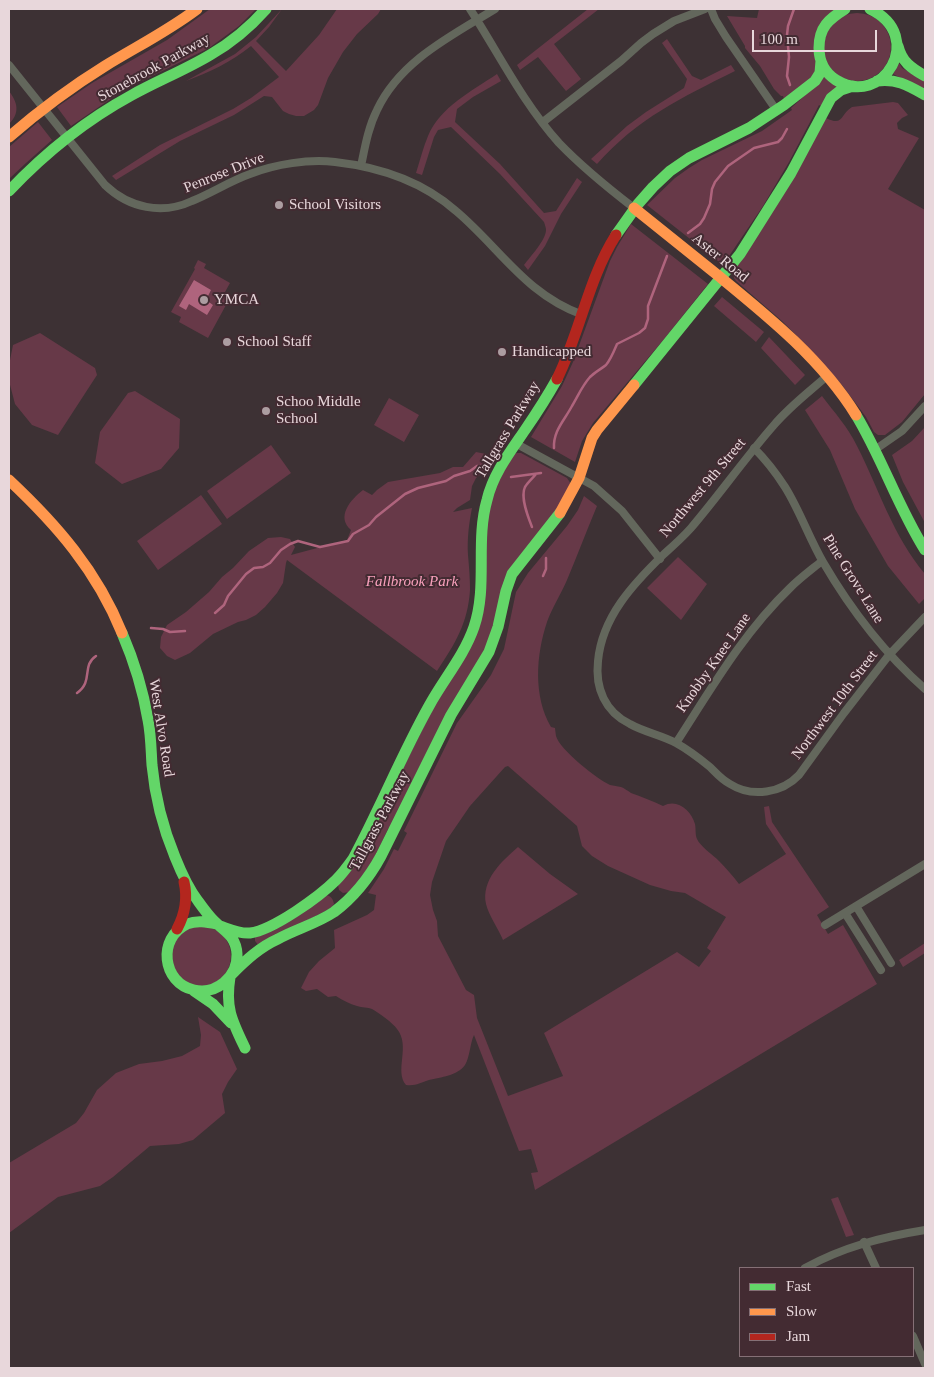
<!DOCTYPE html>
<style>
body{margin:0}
#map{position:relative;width:934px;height:1377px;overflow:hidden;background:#3d3134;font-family:Georgia,serif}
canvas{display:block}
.frame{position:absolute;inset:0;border:10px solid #e8d7db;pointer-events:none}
.legend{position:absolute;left:739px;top:1267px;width:175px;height:90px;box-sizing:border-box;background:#432b32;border:1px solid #857076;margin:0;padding:6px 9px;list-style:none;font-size:15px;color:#e8d7db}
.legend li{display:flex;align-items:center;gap:10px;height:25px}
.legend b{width:25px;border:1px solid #857076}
.scale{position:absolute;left:752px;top:30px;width:125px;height:22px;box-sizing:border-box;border:2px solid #e8d7db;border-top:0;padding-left:6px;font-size:15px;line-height:18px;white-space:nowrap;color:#e8d7db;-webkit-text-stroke:4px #432b32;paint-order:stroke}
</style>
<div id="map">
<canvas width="934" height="1377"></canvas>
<div class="frame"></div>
<ul class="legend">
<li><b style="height:6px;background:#63d668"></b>Fast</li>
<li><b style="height:6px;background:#ff974d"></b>Slow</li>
<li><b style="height:6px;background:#b3261e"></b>Jam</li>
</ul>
<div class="scale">100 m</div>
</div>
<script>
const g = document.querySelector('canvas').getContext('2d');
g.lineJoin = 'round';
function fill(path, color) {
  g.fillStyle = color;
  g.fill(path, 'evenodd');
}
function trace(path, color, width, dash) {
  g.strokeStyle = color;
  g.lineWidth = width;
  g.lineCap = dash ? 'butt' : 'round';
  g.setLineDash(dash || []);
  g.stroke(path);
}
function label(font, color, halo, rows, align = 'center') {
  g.font = font + ' Georgia,serif';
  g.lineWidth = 4;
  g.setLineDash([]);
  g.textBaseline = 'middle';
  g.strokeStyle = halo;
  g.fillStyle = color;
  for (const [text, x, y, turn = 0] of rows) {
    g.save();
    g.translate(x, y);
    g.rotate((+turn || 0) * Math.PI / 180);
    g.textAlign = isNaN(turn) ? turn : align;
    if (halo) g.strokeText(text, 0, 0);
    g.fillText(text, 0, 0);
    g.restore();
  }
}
fill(new Path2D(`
 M210 9H256L239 26 209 48 132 86 112 98 71 126 57 107 92 83 167 40Z
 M282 9 269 27 256 41 286 71 319 35 337 9H381L378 14 357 34 343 52 328 78 318 105 314 110 304 116H296L289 114 283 111 272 97 264 96 234 115 180 141 116 180 112 176 160 145 233 109 251 98 279 77 251 46C231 62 210 72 186 81L235 54 256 37Z
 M588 9H599L554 44 581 79 566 91 538 57 520 70 517 65Z
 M759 9H838L833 11 814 77 784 99 783 96H781L774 89 760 66 745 48V46L727 16 757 18Z
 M823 47a34 34 0 1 1 68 0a34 34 0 1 1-68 0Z
 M667 39 692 76 701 80 731 65 735 71C681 98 638 118 597 164L591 159 627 126 646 112 684 88 687 79 662 43Z
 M899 63 902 68 925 81V90L893 74Z
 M497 74 501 81 473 97 457 109 455 122 500 164 544 213 556 211 577 178 582 182 561 214 545 246 528 270 524 265C530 257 546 240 546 230 546 228 545 225 544 222L500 174 451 127 438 130 434 137 422 175 416 173C420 160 423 148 428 136 440 107 472 91 497 74Z
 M824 76 837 87 821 106 819 105 789 162 763 206 723 265 647 205 675 178 689 168 702 160 762 131 792 110 791 108 800 100Z
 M9 91C18 103 20 113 9 124Z
 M893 102 898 103 908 115 902 118 897 123 898 129 919 138 888 189 925 210V394L902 422 885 435H878L874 432 866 417 842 385 807 346 782 321 736 281 734 278 733 271 826 118C844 127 840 114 852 107Z
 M38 122 52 140 26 163 9 179V147Z
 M631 224 708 284 664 339 593 423 582 441 575 462 531 437 562 386 573 362 610 261 617 247Z
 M198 260 206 264 204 268 230 283 225 292 232 297 227 305H226L208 338 179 322 181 317 171 312 195 269 194 268Z
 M722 297 764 332 756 342 714 306Z
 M40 333 95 368 97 375 58 435 32 425 15 404 9 381V365L13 345Z
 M769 337 805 375 795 385 761 348Z
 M135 391 180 419 179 448 161 469 122 484 95 463 100 432 128 393Z
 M822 396C834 412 848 427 857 446 879 489 893 536 925 574V598L919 604 888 566 855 509 830 450 805 410Z
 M389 398 419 415 404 442 374 425Z
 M925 427V523L903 482 892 455 912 441Z
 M271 445 291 473 227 519 207 491Z
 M476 452 486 454 489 460 484 472 476 478 472 486 470 500 457 508 453 512 472 508C469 523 467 539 468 555 469 566 470 578 470 590 468 623 455 644 437 671L287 560 286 563 283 583 277 593 265 607 256 615 246 620 238 622 213 634 190 653 175 660 167 656 160 648 161 637 167 625 186 612 209 592 222 577 233 568 249 551 268 538 281 537 290 539 295 547 291 555 347 540 351 530C336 517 350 500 363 490L372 495 377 490 388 482 440 473 453 467H463Z
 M517 453H521L567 478 571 484 559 508 525 551 488 645 392 826 388 829 371 865 350 892 343 893 339 890 338 885 370 837 374 836 379 825V817L437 700 469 649 484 532 491 500 497 483 514 454Z
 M201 495 222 524 158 570 137 541Z
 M584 496 597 506C587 530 577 556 567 580 561 594 552 608 547 622 536 655 533 696 551 727L555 728C555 729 556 735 556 736 560 750 597 779 610 785 614 786 617 786 621 787 624 788 628 791 631 793 642 797 653 801 663 806 677 798 691 810 695 824 696 828 695 835 697 839 700 846 713 855 719 861 726 868 733 876 739 884L786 854 766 824 764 807 769 806 772 822 829 907 817 915 828 934 843 925 877 984 535 1190 531 1173 538 1172 531 1149 519 1151 474 1035C470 1043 470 1057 465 1065 457 1076 441 1077 429 1080 419 1083 417 1086 406 1085 394 1071 411 1046 397 1029 393 1023 379 1013 372 1009 368 1007 362 1008 357 1006 350 1004 342 1000 336 996L328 997 317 989 306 991 301 988 309 972 319 961 335 948 334 930 367 915 374 910 376 895 368 893 384 869 394 849 398 851 407 833 404 831 457 723 491 675 504 649 516 592 528 573 567 526 578 510ZM508 766 577 826 582 846 592 856 608 866 650 885 671 891 685 893 726 917 707 948 711 951 699 967 677 952 544 1033 563 1076 508 1096 477 1018 474 995 466 990 438 936 437 921 433 910 430 895 432 882 446 841 470 806 505 767Z
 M678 557 707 584 681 620 647 588Z
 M518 847 550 874 578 894 503 940C498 928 489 916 486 904 481 880 502 861 518 847Z
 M324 895C330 895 333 898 334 904L331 908 259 946 255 941V936Z
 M171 956a30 30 0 1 1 60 0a30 30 0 1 1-60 0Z
 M925 943V953L903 967 899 960Z
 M198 1017 220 1032 237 1069 228 1082 222 1094 225 1113 193 1140 179 1144 150 1146 113 1177 100 1186 58 1197 9 1233V1163L76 1123 84 1113 97 1090 116 1073 139 1064 162 1061 182 1056 200 1046 201 1035Z
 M838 1197 854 1235 846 1237 831 1199Z`), '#673948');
fill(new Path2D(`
 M194 280 211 290 206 300 213 305 207 315 189 304 186 310 179 306Z`), '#af647d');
trace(new Path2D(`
 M790 85 787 76 789 57 787 35 788 26 794 9
 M688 233 700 224 704 218 710 204 712 189 715 182 728 166 754 148 778 142 782 138 787 129
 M554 448C553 431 564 421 572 406 578 396 582 386 590 377 595 372 601 369 606 365 611 359 614 351 617 344L639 333 645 328 648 319V306L667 256
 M511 477 541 473
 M532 527C528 517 520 497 525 487 528 482 533 478 536 474
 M543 576 546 569V558
 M215 613 224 605 228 596 246 574 254 568 263 567 270 563 281 550 290 544 298 541 320 547 348 541 353 534 369 525 376 517 405 494 418 488 446 481 454 476 470 471 477 466H481
 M151 628 163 629 170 632 185 631
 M77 693C94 681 81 666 96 656`), '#af647d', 2.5);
trace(new Path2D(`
 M470 9C499 54 523 103 559 143 582 167 608 188 634 208
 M711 9 715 19 726 37 777 111
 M9 65 105 185C129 208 162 215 192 201 212 193 230 181 250 174 276 164 308 159 335 162 379 167 422 181 456 211 500 248 525 294 583 315
 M543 122 621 61 641 43 653 34 674 21 705 9
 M361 166C365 147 368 128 377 110 400 61 451 36 495 9
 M827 376C809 392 790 406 774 425 745 458 720 494 691 528 683 537 673 546 664 554 633 584 602 617 598 661 595 688 605 712 630 724 644 732 661 735 676 743 687 749 699 758 710 767 716 773 722 780 730 784 752 798 782 793 799 775L844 713 889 655 925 617
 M515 443 594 486 622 511 660 559
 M754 448C766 460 776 473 785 487 800 511 809 538 823 562 851 610 884 653 925 689
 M876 449 902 431 925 406
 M676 743C711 689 743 633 790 588 800 578 811 570 822 561
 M856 906 891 963
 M845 913 881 970
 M825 925 925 864
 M864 1242 876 1268
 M805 1268C843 1247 882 1237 925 1230
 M913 1336 925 1364`), '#63675c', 8);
trace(new Path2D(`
 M845 9C829 19 819 27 819 48 819 61 825 73 836 80 883 109 927 36 870 9
 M898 46C902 62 911 68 925 76
 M877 81C896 78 909 86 925 95
 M9 191C45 153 86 120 132 95 157 81 185 70 210 55 231 43 250 27 266 9
 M616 235 638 204 653 187 670 171 689 158 749 128 784 105 815 81 820 73 821 61
 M634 385 740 254 791 173 831 98 841 90 853 86
 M856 415C882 458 898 507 925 550
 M122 633C134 661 143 690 148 720 151 735 151 750 152 765 155 797 163 828 175 857 181 872 188 888 198 901 203 908 208 915 214 921 225 932 236 936 237 954 238 977 216 995 194 990 162 983 157 938 187 924 197 920 207 922 217 924
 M220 926C229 929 240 934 250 933 273 930 319 897 336 880 342 874 348 866 353 859 380 809 401 756 429 706 443 680 464 656 474 627 488 586 475 542 487 500 493 474 510 452 525 430 536 414 547 397 557 379
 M232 974C246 960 260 947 278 939 296 929 316 924 334 912 354 897 369 878 381 856L451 715 489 652 498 627 506 591 512 574 560 513
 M230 977C225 1008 232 1021 245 1048
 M194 991 213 1004 231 1023`), '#63d668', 11);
trace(new Path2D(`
 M9 137C39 111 71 87 105 66 136 47 168 31 197 9
 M634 208C663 231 691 254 720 277 769 317 822 360 856 415
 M9 480C57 525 97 571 122 633
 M560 513 579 478 592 438 597 430 634 385`), '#ff974d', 11);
trace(new Path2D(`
 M557 379C580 333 588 279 616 235
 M177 929C185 914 188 899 184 882`), '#b3261e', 11);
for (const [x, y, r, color] of [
 [279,205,5,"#ac9da1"],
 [204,300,5,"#ac9da1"],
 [227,342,5,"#ac9da1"],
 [502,352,5,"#ac9da1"],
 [266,411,5,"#ac9da1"]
]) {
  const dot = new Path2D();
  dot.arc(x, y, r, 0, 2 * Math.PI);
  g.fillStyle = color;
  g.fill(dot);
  trace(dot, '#432b32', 2);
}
label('15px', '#e8d7db', '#432b32', [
 ["Stonebrook Parkway",154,68,-29],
 ["Penrose Drive",224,173,-22],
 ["Aster Road",720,258,39],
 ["Tallgrass Parkway",508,430,-59],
 ["Northwest 9th Street",703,488,-50],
 ["Pine Grove Lane",853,579,58],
 ["Knobby Knee Lane",714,663,-55],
 ["Northwest 10th Street",835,705,-53],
 ["West Alvo Road",161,728,81],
 ["Tallgrass Parkway",380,821,-62]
]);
label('15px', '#e8d7db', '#432b32', [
 ["School Visitors",289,205],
 ["YMCA",214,300],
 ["School Staff",237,342],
 ["Handicapped",512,352],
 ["Schoo Middle",276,402],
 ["School",276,419]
], 'left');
label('italic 15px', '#f9a0bc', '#432b32', [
 ["Fallbrook Park",412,582]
]);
</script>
